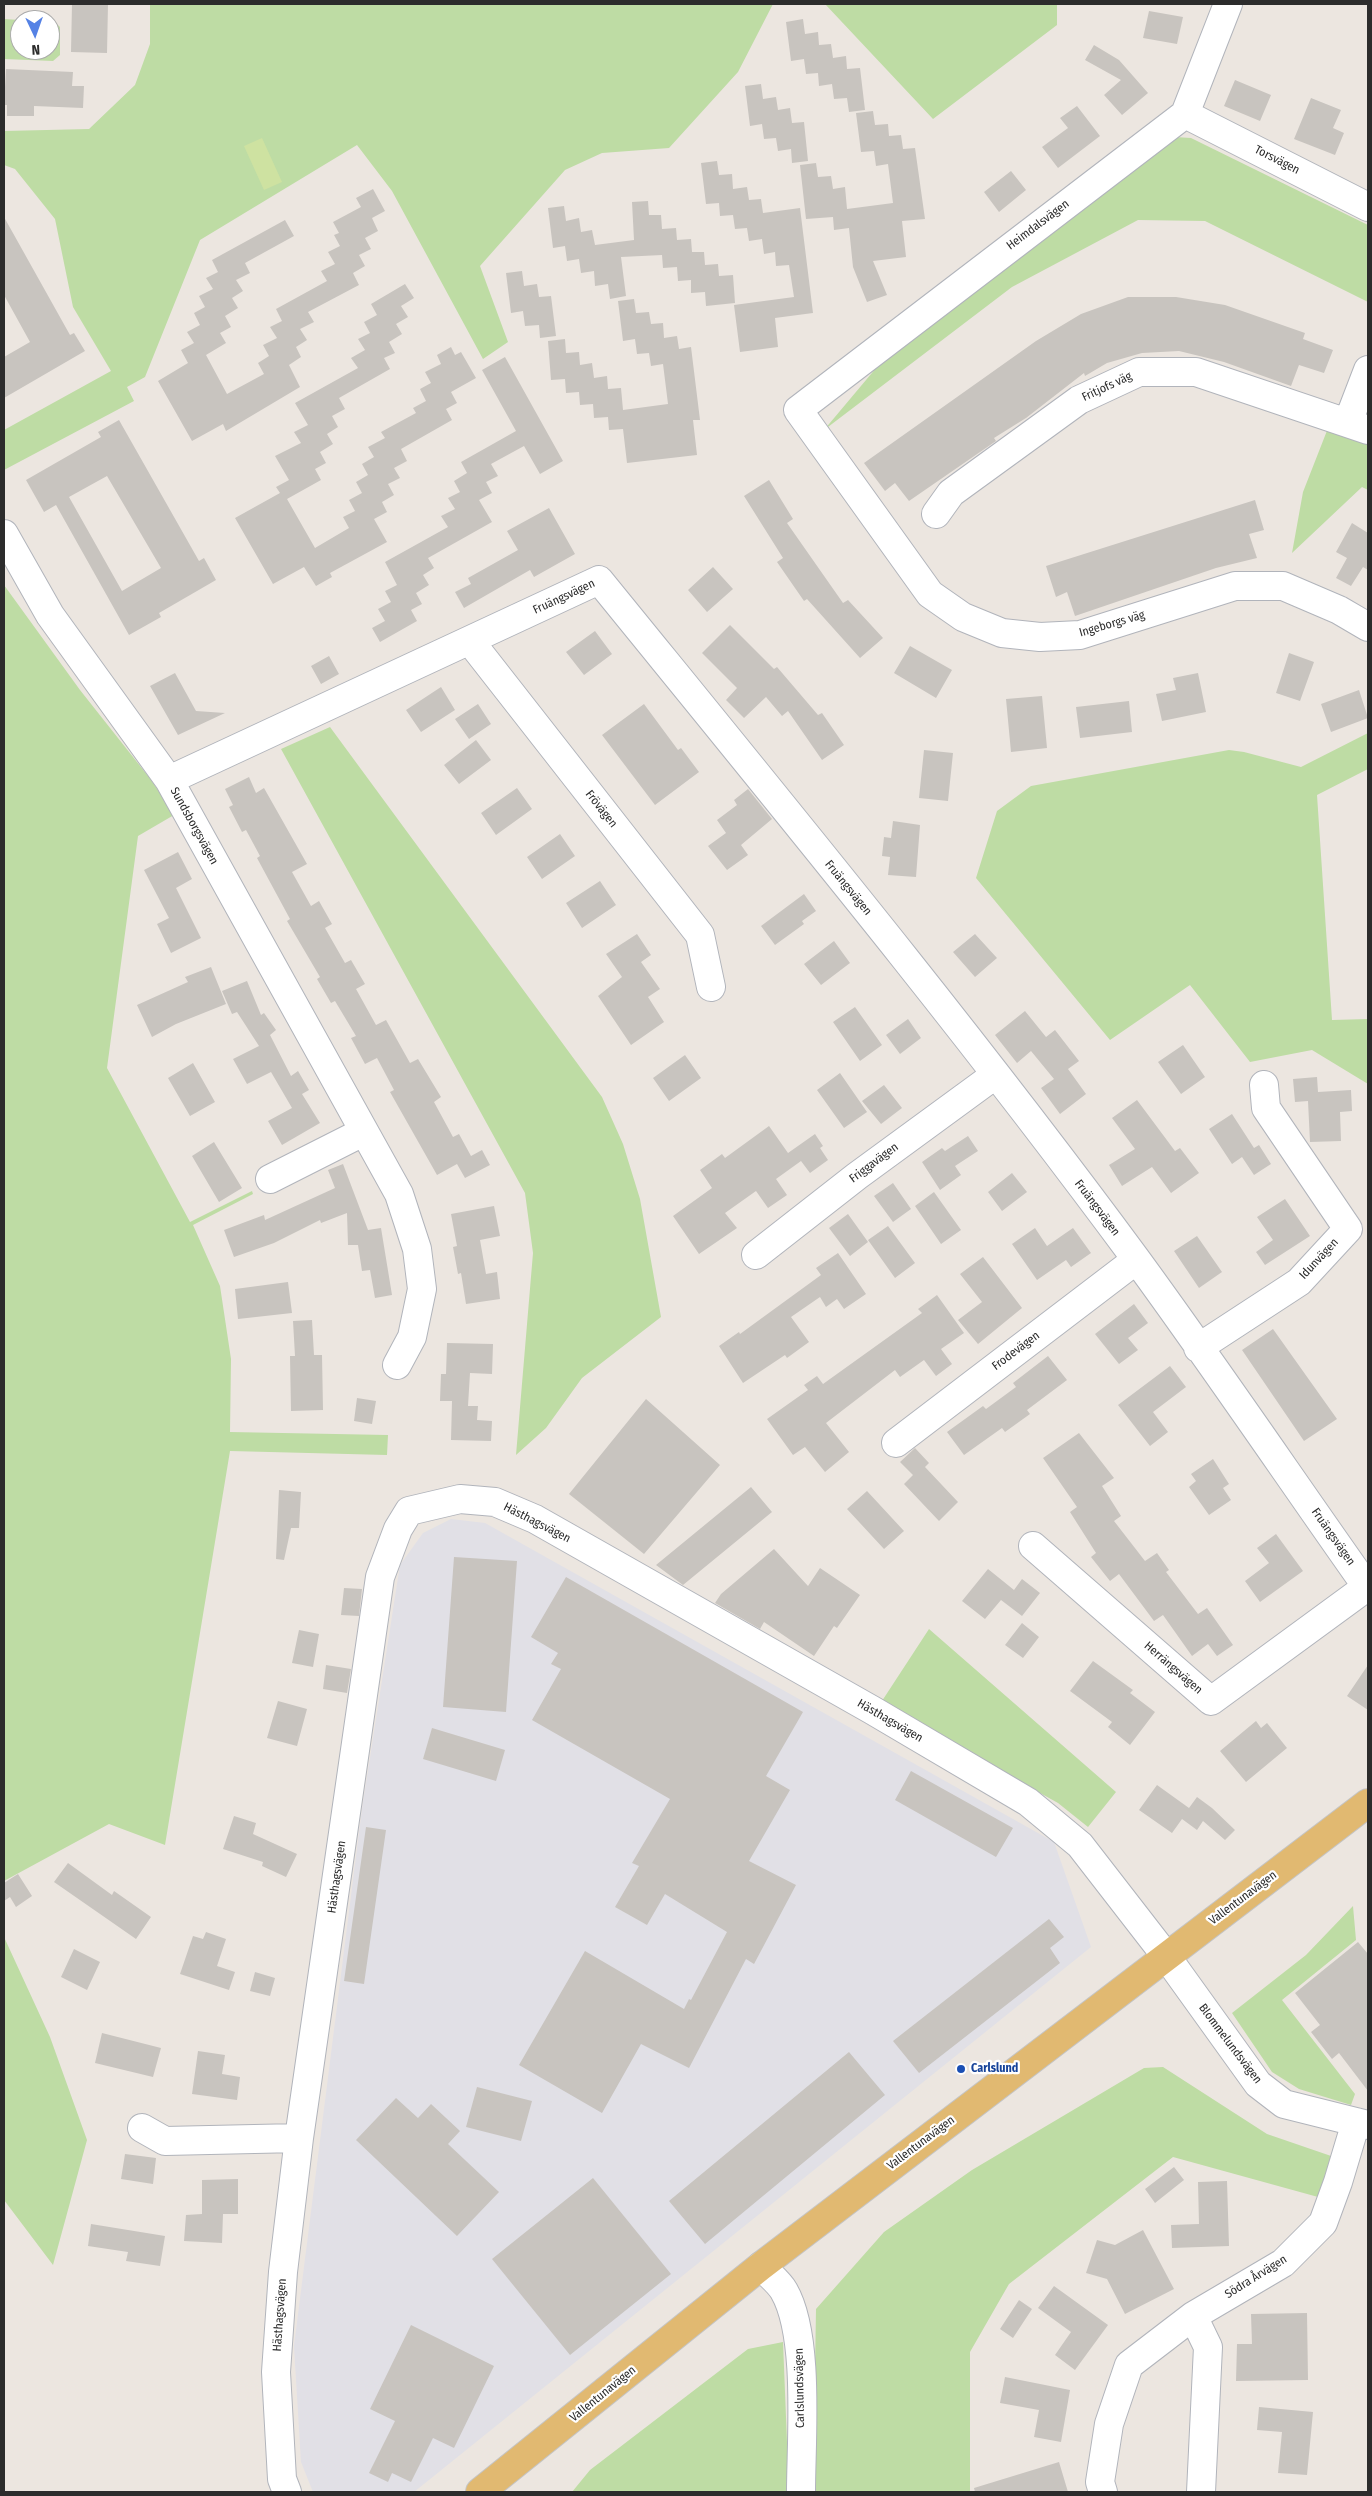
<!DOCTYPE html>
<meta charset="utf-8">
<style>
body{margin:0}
#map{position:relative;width:1372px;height:2496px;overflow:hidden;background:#ece6e0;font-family:"Fira Sans Condensed",sans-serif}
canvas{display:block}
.frame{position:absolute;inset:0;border:5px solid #2c2c2c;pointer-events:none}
.north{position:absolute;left:10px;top:10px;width:50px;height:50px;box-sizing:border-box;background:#fff;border:1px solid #ababab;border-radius:50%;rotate:177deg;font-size:14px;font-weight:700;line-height:20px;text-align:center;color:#2c2c2c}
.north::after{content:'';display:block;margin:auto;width:18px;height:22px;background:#5582e5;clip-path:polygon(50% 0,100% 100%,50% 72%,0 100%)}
</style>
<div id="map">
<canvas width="1372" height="2496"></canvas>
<div class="frame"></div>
<div class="north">N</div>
</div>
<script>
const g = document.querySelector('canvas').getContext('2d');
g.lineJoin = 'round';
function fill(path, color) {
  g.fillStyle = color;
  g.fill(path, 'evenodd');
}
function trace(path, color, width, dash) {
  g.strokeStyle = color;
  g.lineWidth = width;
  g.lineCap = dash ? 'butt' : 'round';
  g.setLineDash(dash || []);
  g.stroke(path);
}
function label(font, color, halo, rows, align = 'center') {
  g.font = font + ' "Fira Sans Condensed",sans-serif';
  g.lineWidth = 4.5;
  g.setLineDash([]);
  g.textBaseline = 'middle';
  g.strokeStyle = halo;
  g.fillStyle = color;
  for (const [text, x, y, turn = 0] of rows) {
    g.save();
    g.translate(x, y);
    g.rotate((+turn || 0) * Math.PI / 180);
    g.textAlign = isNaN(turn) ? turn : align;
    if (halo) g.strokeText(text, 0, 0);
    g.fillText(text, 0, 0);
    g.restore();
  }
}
fill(new Path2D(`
 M451 1519 485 1523 1054 1842 1091 1947 414 2492H313L301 2462 294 2346 362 1809 400 1565 423 1533Z`), '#e1e0e6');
fill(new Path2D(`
 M150 4H773L738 72 669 148 602 153 565 170 480 266 508 342 483 359 392 191 357 145 200 240 145 377 127 387 134 401 4 470V430L111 371 73 307 55 219 15 169 4 165V131L89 129 135 85 150 44Z
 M825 4H1057V25L933 119Z
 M4 19 20 20V50H50V21H54L60 27V55L53 61 4 59Z
 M1175 137 1191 138 1368 225V302L1205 221 1138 220 1012 287 824 430 887 355Z
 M1330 423 1368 437V490L1362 487 1292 553 1303 492Z
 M4 585 80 690 152 781 174 815 138 836 107 1068 190 1222 252 1191 253 1194 193 1225 220 1286 231 1359 230 1432 388 1435 387 1455 230 1451 165 1845 109 1824 4 1881Z
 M330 727 602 1097 623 1144 640 1199 661 1317 582 1378 546 1428 516 1455 533 1253 525 1193 281 749Z
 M1368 733V769L1317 795 1332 1020 1368 1019V1084L1312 1050 1250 1062 1190 985 1110 1040 976 878 997 811 1031 786 1229 750 1244 752 1301 767Z
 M929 1629 1116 1792 1088 1827 1058 1803 880 1704Z
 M1353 1906 1356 1940 1282 2000 1355 2094 1351 2105 1299 2089 1272 2072 1232 2013 1306 1955Z
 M4 1937 50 2037 87 2140 53 2265 4 2200Z
 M1163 2067 1267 2134 1334 2157 1318 2197 1173 2157 1009 2284 970 2352V2492H813L816 2309 884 2232 972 2170 1144 2068Z
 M783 2342 789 2492H572L590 2470 748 2349Z`), '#bedca4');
fill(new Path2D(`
 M262 138 282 182 264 190 244 146Z`), '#cee2a1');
fill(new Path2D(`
 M72 4H108L107 53 71 52Z
 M1149 11 1183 17 1177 44 1143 38Z
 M803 19 805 34 818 32 819 45 831 44 833 58 846 56 847 69 860 68 865 110 849 112 847 98 834 99 832 84 819 86 818 73 806 74 804 59 791 61 786 22Z
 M1094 45 1119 60 1148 93 1122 115 1104 95 1121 80 1085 60Z
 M6 69 73 72 72 86H84L83 108 34 106V116H7V105H4Z
 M1235 80 1271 95 1260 121 1224 106Z
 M761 84 763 99 776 97 778 110 790 108 792 123 804 122 808 161 792 163 791 149 778 151 776 138 764 139 762 124 750 126 745 86Z
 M1311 98 1341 110 1333 128 1344 133 1335 155 1294 139Z
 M1077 106 1100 136 1058 168 1042 147 1068 128 1060 118Z
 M873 111 875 125 888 124 889 136 901 135 903 149 915 148 925 219 902 221 906 257 873 261 887 295 867 302 853 267 849 228 834 230 833 217 806 219 800 165 816 163 818 177 831 176 833 189 845 187 847 209 893 203 888 164 876 166 874 151 861 152 856 113Z
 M717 161 719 175 732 174 733 189 747 187 749 200 761 199 763 213 800 208 813 313 775 318 778 347 740 352 734 305 794 297 789 265 776 266 775 252 764 254 762 239 749 241 747 228 735 229 733 215 720 216 719 203 706 204 701 163Z
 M1011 171 1026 190 999 212 984 192Z
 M373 189 385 211 372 218 378 231 365 238 371 249 359 255 365 266 353 273 359 285 308 312 314 322 300 329 307 340 296 347 301 357 289 365 300 387 226 431 223 424 192 441 158 381 188 363 181 350 194 343 187 332 200 325 194 313 205 307 199 296 213 289 206 278 218 272 212 260 285 220 294 236 245 263 250 273 236 280 243 291 232 298 238 308 225 316 231 327 220 333 226 343 206 355 227 394 264 374 258 363 269 356 263 345 277 338 270 327 282 321 276 309 327 281 321 271 335 264 328 252 340 246 334 235 339 233 333 222 361 207 356 198Z
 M648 201 649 215H661L662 229 676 228 677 240 691 239 692 252H704L705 265 718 264 719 276 733 275 735 303 706 306 705 292 691 293V280L678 281 677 267 663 268 662 255 621 257 626 296 610 299 608 284 595 286 594 271 581 273 579 259 567 261 565 246 553 248 548 208 564 206 566 221 579 218 581 232 592 230 595 245 634 240 632 202Z
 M4 217 70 335 74 333 85 351 4 398V357L30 342 4 295Z
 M522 271 524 286 537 284 539 297 551 296 556 336 540 338 539 325 525 326 523 311 511 313 506 273Z
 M405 284 414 298 401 306 408 317 396 324 402 334 389 342 395 353 384 358 390 369 339 398 345 409 332 416 338 427 327 434 333 444 320 452 326 463 315 469 321 480 287 499 315 548 349 528 343 517 355 511 349 500 362 493 356 482 368 475 362 464 374 457 368 447 385 438 381 432 416 413 413 408 426 401 420 389 431 383 425 372 441 364 437 355 451 347 455 355 461 352 476 378 451 392 457 403 446 409 452 420 401 449 407 461 394 468 400 478 388 484 394 495 382 502 387 512 374 519 387 542 330 573 332 577 316 586 304 567 273 584 235 518 280 493 276 487 289 480 275 456 301 443 294 432 308 425 295 403 358 368 351 358 365 350 358 339 370 333 364 322 377 315 371 304Z
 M1128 297H1176L1225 305 1305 333 1303 339 1333 350 1324 373 1299 365 1291 386 1224 362 1179 351 1142 353 1107 363 1085 376 1084 373 1026 418 994 438 996 441 909 501 895 483 885 491 864 463 1036 341 1081 314Z
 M634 299 636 313 649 312 651 324 663 323 664 338 677 336 679 349 691 347 700 420H693L697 455 627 463 623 429 609 430 608 417 594 418 593 404 580 405 579 392 566 393 565 379 551 380 548 341 565 339 566 353 579 352 580 365 592 363 594 378 607 376 608 389 621 388 623 410 668 404 663 364 651 366 649 353 637 354 635 339 623 341 618 301Z
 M505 357 563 461 540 474 524 446 491 464 498 476 486 482 492 493 479 500 492 522 428 558 434 568 423 575 429 585 416 593 422 604 411 610 417 621 380 642 372 628 385 621 378 609 391 602 385 591 397 585 385 562 448 527 441 516 455 509 448 498 460 492 454 481 467 473 461 462 516 431 482 370Z
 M119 420 199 561 204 558 216 580 159 613 161 617 129 635 56 505 44 512 26 480 101 437 98 432ZM107 476 161 568 122 591 69 497Z
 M769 480 793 519 787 523 843 603 848 600 883 638 860 658 807 599 804 601 777 562 783 558 744 496Z
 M1255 500 1264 530 1249 534 1257 558 1216 568 1075 616 1067 592 1056 597 1046 566Z
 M549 508 575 554 534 577 530 570 464 608 455 592 471 584 468 578 518 550 507 531Z
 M1352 523 1368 533V570L1363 567 1351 586 1336 578 1347 558 1336 552Z
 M713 567 733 589 707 612 688 590Z
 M730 625 774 669 777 667 818 715 822 713 844 745 822 760 788 711 782 716 766 697 744 718 726 700 737 688 702 653Z
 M595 631 612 654 584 675 566 652Z
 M910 646 952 670 936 698 894 673Z
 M1289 653 1314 662 1300 701 1276 693Z
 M329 656 339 674 321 684 311 666Z
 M175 673 196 711 225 713 178 735 150 686Z
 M1198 673 1206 712 1162 721 1156 694 1176 690 1173 678Z
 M441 687 455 710 421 732 406 710Z
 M1359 690 1368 718 1331 732 1321 704Z
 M1042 696 1047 748 1011 752 1006 699Z
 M1129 701 1132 732 1080 738 1076 707Z
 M478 704 491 724 469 739 455 719Z
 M644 704 678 750 681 748 699 772 655 805 602 735Z
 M476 740 491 760 459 784 444 765Z
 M924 750 953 753 948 801 919 798Z
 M249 777 256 793 264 788 307 864 292 872 311 906 319 901 332 924 325 928 345 963 351 960 365 984 356 989 376 1025 386 1020 410 1063 418 1059 441 1097 434 1102 453 1137 459 1134 471 1156 482 1150 490 1165 465 1178 457 1164 437 1175 390 1092 394 1090 377 1058 365 1064 351 1038 356 1036 335 1001 331 1003 317 979 320 977 287 921 290 919 257 858 260 856 246 830 242 832 229 807 233 805 225 789Z
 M517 788 532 809 496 835 481 813Z
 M748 789 772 819 741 845 748 855 727 870 708 846 726 833 717 820 737 805 734 800Z
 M893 821 920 825 916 877 888 875 890 857 882 856 884 837 891 838Z
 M560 834 575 856 542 879 527 857Z
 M178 852 192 879 176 888 201 938 171 953 157 924 169 918 144 870Z
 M600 881 616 905 582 928 566 903Z
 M804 894 816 911 802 921 804 924 775 945 761 926Z
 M637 934 651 955 641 962 660 989 648 997 664 1022 631 1045 598 996 622 977 606 954Z
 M975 934 997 958 975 977 953 952Z
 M834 941 850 963 821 985 804 964Z
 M211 967 226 1004 176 1024 152 1037 137 1005 188 982 185 977Z
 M247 981 261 1015 264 1013 276 1030 270 1035 291 1076 298 1071 309 1090 302 1094 320 1123 282 1145 268 1121 292 1108 271 1072 247 1084 233 1059 259 1046 237 1012 232 1014 222 991Z
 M855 1007 882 1045 860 1061 833 1022Z
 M1025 1011 1046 1037 1055 1030 1079 1061 1068 1069 1086 1094 1060 1114 1041 1088 1054 1079 1031 1051 1017 1063 995 1035Z
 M908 1019 921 1038 900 1054 886 1035Z
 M1183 1045 1205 1077 1181 1094 1158 1062Z
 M685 1055 701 1078 669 1101 653 1078Z
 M193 1063 215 1102 190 1116 168 1078Z
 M840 1073 867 1112 844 1128 817 1090Z
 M1317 1077 1318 1092 1351 1090 1352 1111 1340 1112 1341 1141 1310 1142 1308 1101 1295 1102 1293 1079Z
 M884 1085 902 1108 881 1124 862 1101Z
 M1137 1100 1175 1151 1180 1148 1199 1173 1171 1193 1152 1167 1122 1186 1109 1165 1135 1149 1112 1118Z
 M1232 1114 1254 1148 1259 1145 1271 1164 1254 1175 1242 1157 1232 1164 1209 1129Z
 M769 1126 788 1153 815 1134 823 1146 820 1148 828 1160 810 1173 801 1161 776 1179 787 1195 768 1208 756 1191 725 1213 737 1228 699 1254 673 1216 712 1188 700 1170 722 1154 725 1158Z
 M968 1136 978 1151 955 1166 961 1175 940 1190 922 1162 942 1148 945 1151Z
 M214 1142 242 1188 219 1202 192 1156Z
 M343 1164 368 1230 381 1228 392 1295 375 1298 370 1270 362 1271 358 1245H348L347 1213 321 1223 320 1220 274 1243 234 1257 224 1230 264 1215 265 1220 335 1188 328 1170Z
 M1012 1173 1027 1192 1002 1211 988 1192Z
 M893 1183 911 1209 893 1222 874 1196Z
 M934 1192 961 1230 941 1244 915 1206Z
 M1285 1199 1310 1236 1265 1265 1256 1252 1273 1240 1257 1217Z
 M494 1206 500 1236 480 1240 486 1274 497 1272 500 1299 466 1304 461 1273 458 1274 453 1247 457 1246 451 1214Z
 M848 1214 868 1242 850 1256 829 1228Z
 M888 1226 915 1263 895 1278 868 1240Z
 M1035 1228 1047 1246 1073 1228 1091 1253 1071 1267 1066 1260 1037 1280 1012 1244Z
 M1197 1236 1222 1272 1199 1288 1174 1251Z
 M838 1253 866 1294 844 1309 837 1299 826 1307 820 1297 791 1317 809 1342 787 1358 785 1355 743 1383 719 1346 739 1332 740 1334 821 1275 816 1268Z
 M983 1257 1022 1308 978 1344 958 1320 982 1302 960 1274Z
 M288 1282 292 1313 238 1319 235 1289Z
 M937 1295 964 1333 941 1349 952 1364 936 1376 924 1360 900 1377 895 1370 826 1423 849 1452 825 1472 805 1447 793 1455 767 1419 808 1390 804 1385 817 1376 823 1384 922 1313 918 1309Z
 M1134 1304 1148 1323 1128 1338 1138 1350 1119 1364 1095 1334Z
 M312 1320 314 1355H322L323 1410 291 1411 290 1356H295L293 1321Z
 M1273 1329 1337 1419 1304 1441 1242 1350Z
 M447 1343 493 1344 492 1374 470 1373 468 1406H478L477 1420 492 1421 491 1441 451 1440 452 1401H440L441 1374H446Z
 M1048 1356 1067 1380 1027 1410 1030 1414 1005 1432 1002 1428 964 1455 947 1432 983 1406 986 1409 1016 1387 1013 1383Z
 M1170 1366 1186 1387 1153 1412 1168 1432 1150 1446 1118 1405Z
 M357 1398 376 1401 372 1424 354 1421Z
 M646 1399 720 1465 644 1554 569 1494Z
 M1079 1433 1114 1478 1102 1486 1121 1516 1114 1521 1145 1561 1157 1553 1169 1570 1166 1572 1198 1614 1207 1608 1233 1645 1217 1656 1208 1644 1192 1656 1163 1615 1154 1621 1119 1574 1110 1581 1091 1557 1096 1553 1070 1512 1077 1507 1043 1458Z
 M915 1448 929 1463 925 1467 958 1502 939 1521 904 1484 913 1475 900 1462Z
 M1213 1459 1229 1484 1223 1488 1231 1500 1209 1515 1189 1487 1196 1481 1191 1474Z
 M751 1487 772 1512 683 1585 656 1565Z
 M279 1490 301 1492 299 1528H291L284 1560 276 1559Z
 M867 1491 904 1531 884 1549 847 1509Z
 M1276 1534 1303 1571 1260 1602 1245 1581 1269 1563 1257 1548Z
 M774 1549 808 1586 820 1568 860 1595 837 1628 834 1626 814 1656 764 1622 760 1629 715 1603 721 1594Z
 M454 1557 517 1561 506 1712 443 1707Z
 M988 1569 1014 1590 1022 1579 1040 1593 1022 1616 1001 1600 985 1619 962 1601Z
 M566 1577 803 1712 766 1776 790 1790 749 1861 796 1885 754 1964 746 1959 689 2068 641 2044 602 2113 519 2065 585 1951 684 2009 689 1999 691 2000 727 1932 665 1894 647 1925 615 1907 639 1866 632 1863 670 1799 532 1720 561 1669 551 1664 558 1653 531 1637Z
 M344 1588 362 1589 359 1616 341 1615Z
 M1022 1623 1039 1637 1023 1658 1005 1645Z
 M299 1630 319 1634 313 1667 292 1663Z
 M1093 1661 1133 1690 1130 1693 1155 1712 1130 1745 1108 1727 1112 1722 1070 1691Z
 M326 1665 351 1669 347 1693 323 1689Z
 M1368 1665V1710L1347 1696Z
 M278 1701 307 1709 297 1746 267 1738Z
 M1256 1721 1261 1728 1267 1723 1287 1748 1246 1782 1220 1751Z
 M432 1728 505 1750 496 1781 423 1759Z
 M911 1771 1013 1828 996 1857 895 1800Z
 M1157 1785 1189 1808 1197 1797 1212 1808 1235 1830 1225 1840 1203 1821 1197 1830 1182 1819 1172 1833 1139 1810Z
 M234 1816 256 1823 253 1834 297 1854 286 1877 262 1866 263 1862 223 1849Z
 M366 1827 386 1830 364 1984 344 1981Z
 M68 1863 112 1895 114 1891 151 1917 136 1939 54 1882Z
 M18 1874 32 1896 16 1907 10 1897 4 1901V1883Z
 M1049 1919 1064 1937 1050 1948 1060 1963 919 2073 893 2041Z
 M206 1932 226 1939 217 1966 235 1972 229 1990 180 1974 193 1936 203 1939Z
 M1358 1942 1368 1954V2091L1339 2053 1332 2059 1311 2032 1320 2025 1295 1993Z
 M74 1949 100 1962 87 1990 61 1977Z
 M255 1972 275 1978 270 1996 250 1991Z
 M102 2033 161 2048 153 2077 95 2063Z
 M198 2051 225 2055 222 2074 240 2077 237 2100 192 2094Z
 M849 2052 885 2095 705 2244 669 2201Z
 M477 2087 532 2101 521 2141 466 2127Z
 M396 2098 418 2118 431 2104 460 2131 448 2144 499 2192 457 2236 356 2140Z
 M125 2154 156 2158 153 2184 121 2179Z
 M1174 2167 1184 2180 1155 2203 1145 2189Z
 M593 2178 671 2274 570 2355 492 2259Z
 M238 2179V2214H223L222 2243 184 2241 186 2215 202 2214V2180Z
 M1227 2181 1229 2246 1172 2248 1171 2225 1199 2224 1198 2182Z
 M91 2224 165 2236 160 2266 126 2261 128 2252 88 2246Z
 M1143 2230 1174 2289 1125 2314 1107 2279 1086 2273 1097 2240 1115 2245Z
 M1054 2286 1108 2325 1075 2370 1055 2355 1071 2332 1038 2308Z
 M1019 2300 1032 2309 1013 2338 1000 2329Z
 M1307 2313 1308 2380 1236 2381 1237 2344H1252L1251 2314Z
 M411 2325 494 2366 454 2448 433 2438 411 2482 392 2473 388 2482 369 2473 395 2421 370 2409Z
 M1005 2377 1070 2390 1061 2442 1034 2437 1039 2410 1000 2403Z
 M1259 2407 1313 2412 1307 2475 1278 2473 1282 2432 1257 2430Z
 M1059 2462 1068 2492H975L974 2488Z`), '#c8c4bf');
const minor = new Path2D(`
 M1228 4 1185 114 798 410 930 594 963 617 1002 633 1040 637 1080 635 1235 586H1283L1339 610 1368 627
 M1185 114 1368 207
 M1348 422 1368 370
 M936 514 951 493 1079 400 1139 372H1196L1368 430
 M4 534 50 615 169 780 399 1194 417 1249 422 1289 412 1337 397 1365
 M470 641 700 935 711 987
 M169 780 599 580C781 804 965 1027 1136 1259 1215 1367 1290 1478 1367 1587
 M270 1179 363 1132
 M756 1255 857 1176 995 1075
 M1198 1348 1299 1282 1348 1229 1266 1108 1264 1085
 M896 1443 1136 1260
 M1033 1546 1211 1701 1368 1586
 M142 2128 165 2141 299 2138
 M761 2266C768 2274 779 2282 784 2291 810 2336 801 2440 801 2492
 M1193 2316 1208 2347 1201 2492
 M287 2492 282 2479 276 2372 283 2272 299 2138 380 1577 398 1529 409 1511 460 1499 495 1502 535 1519 872 1710 1028 1802 1080 1845 1166 1956 1258 2084 1284 2104 1368 2125
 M1103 2492 1100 2482 1109 2424 1129 2365 1193 2316 1283 2263 1323 2223 1338 2182 1356 2122`);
const major = new Path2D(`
 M480 2492 761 2266 1368 1803`);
trace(minor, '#b1b4bb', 30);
trace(major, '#c4c4c4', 30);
trace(minor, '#fff', 28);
trace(major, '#e1b971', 28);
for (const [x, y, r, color] of [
 [961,2069,5,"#1a4fb4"]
]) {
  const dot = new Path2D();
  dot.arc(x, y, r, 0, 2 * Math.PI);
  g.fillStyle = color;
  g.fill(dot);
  trace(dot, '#fff', 2);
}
label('12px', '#2c2c2c', '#fff', [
 ["Torsvägen",1277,160,27],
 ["Heimdalsvägen",1038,225,-37],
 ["Fritjofs väg",1107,387,-25],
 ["Fruängsvägen",564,597,-25],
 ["Ingeborgs väg",1112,624,-16],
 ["Frövägen",601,809,52],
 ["Sundsborgsvägen",194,826,61],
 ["Fruängsvägen",848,888,51],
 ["Friggavägen",874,1163,-37],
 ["Fruängsvägen",1097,1208,53],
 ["Idunvägen",1319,1259,-47],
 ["Frodevägen",1016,1351,-37],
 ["Hästhagsvägen",537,1523,27],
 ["Fruängsvägen",1333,1537,55],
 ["Herrängsvägen",1173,1668,41],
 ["Hästhagsvägen",890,1721,30],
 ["Hästhagsvägen",337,1877,-82],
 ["Vallentunavägen",1243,1898,-37],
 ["Blommelundsvägen",1230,2044,53],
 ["Vallentunavägen",921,2143,-37],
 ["Södra Årvägen",1256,2277,-32],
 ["Hästhagsvägen",280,2315,-86],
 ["Carlslundsvägen",800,2388,-91],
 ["Vallentunavägen",603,2394,-39]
]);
label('bold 12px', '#164399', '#fff', [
 ["Carlslund",971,2069]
], 'left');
</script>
